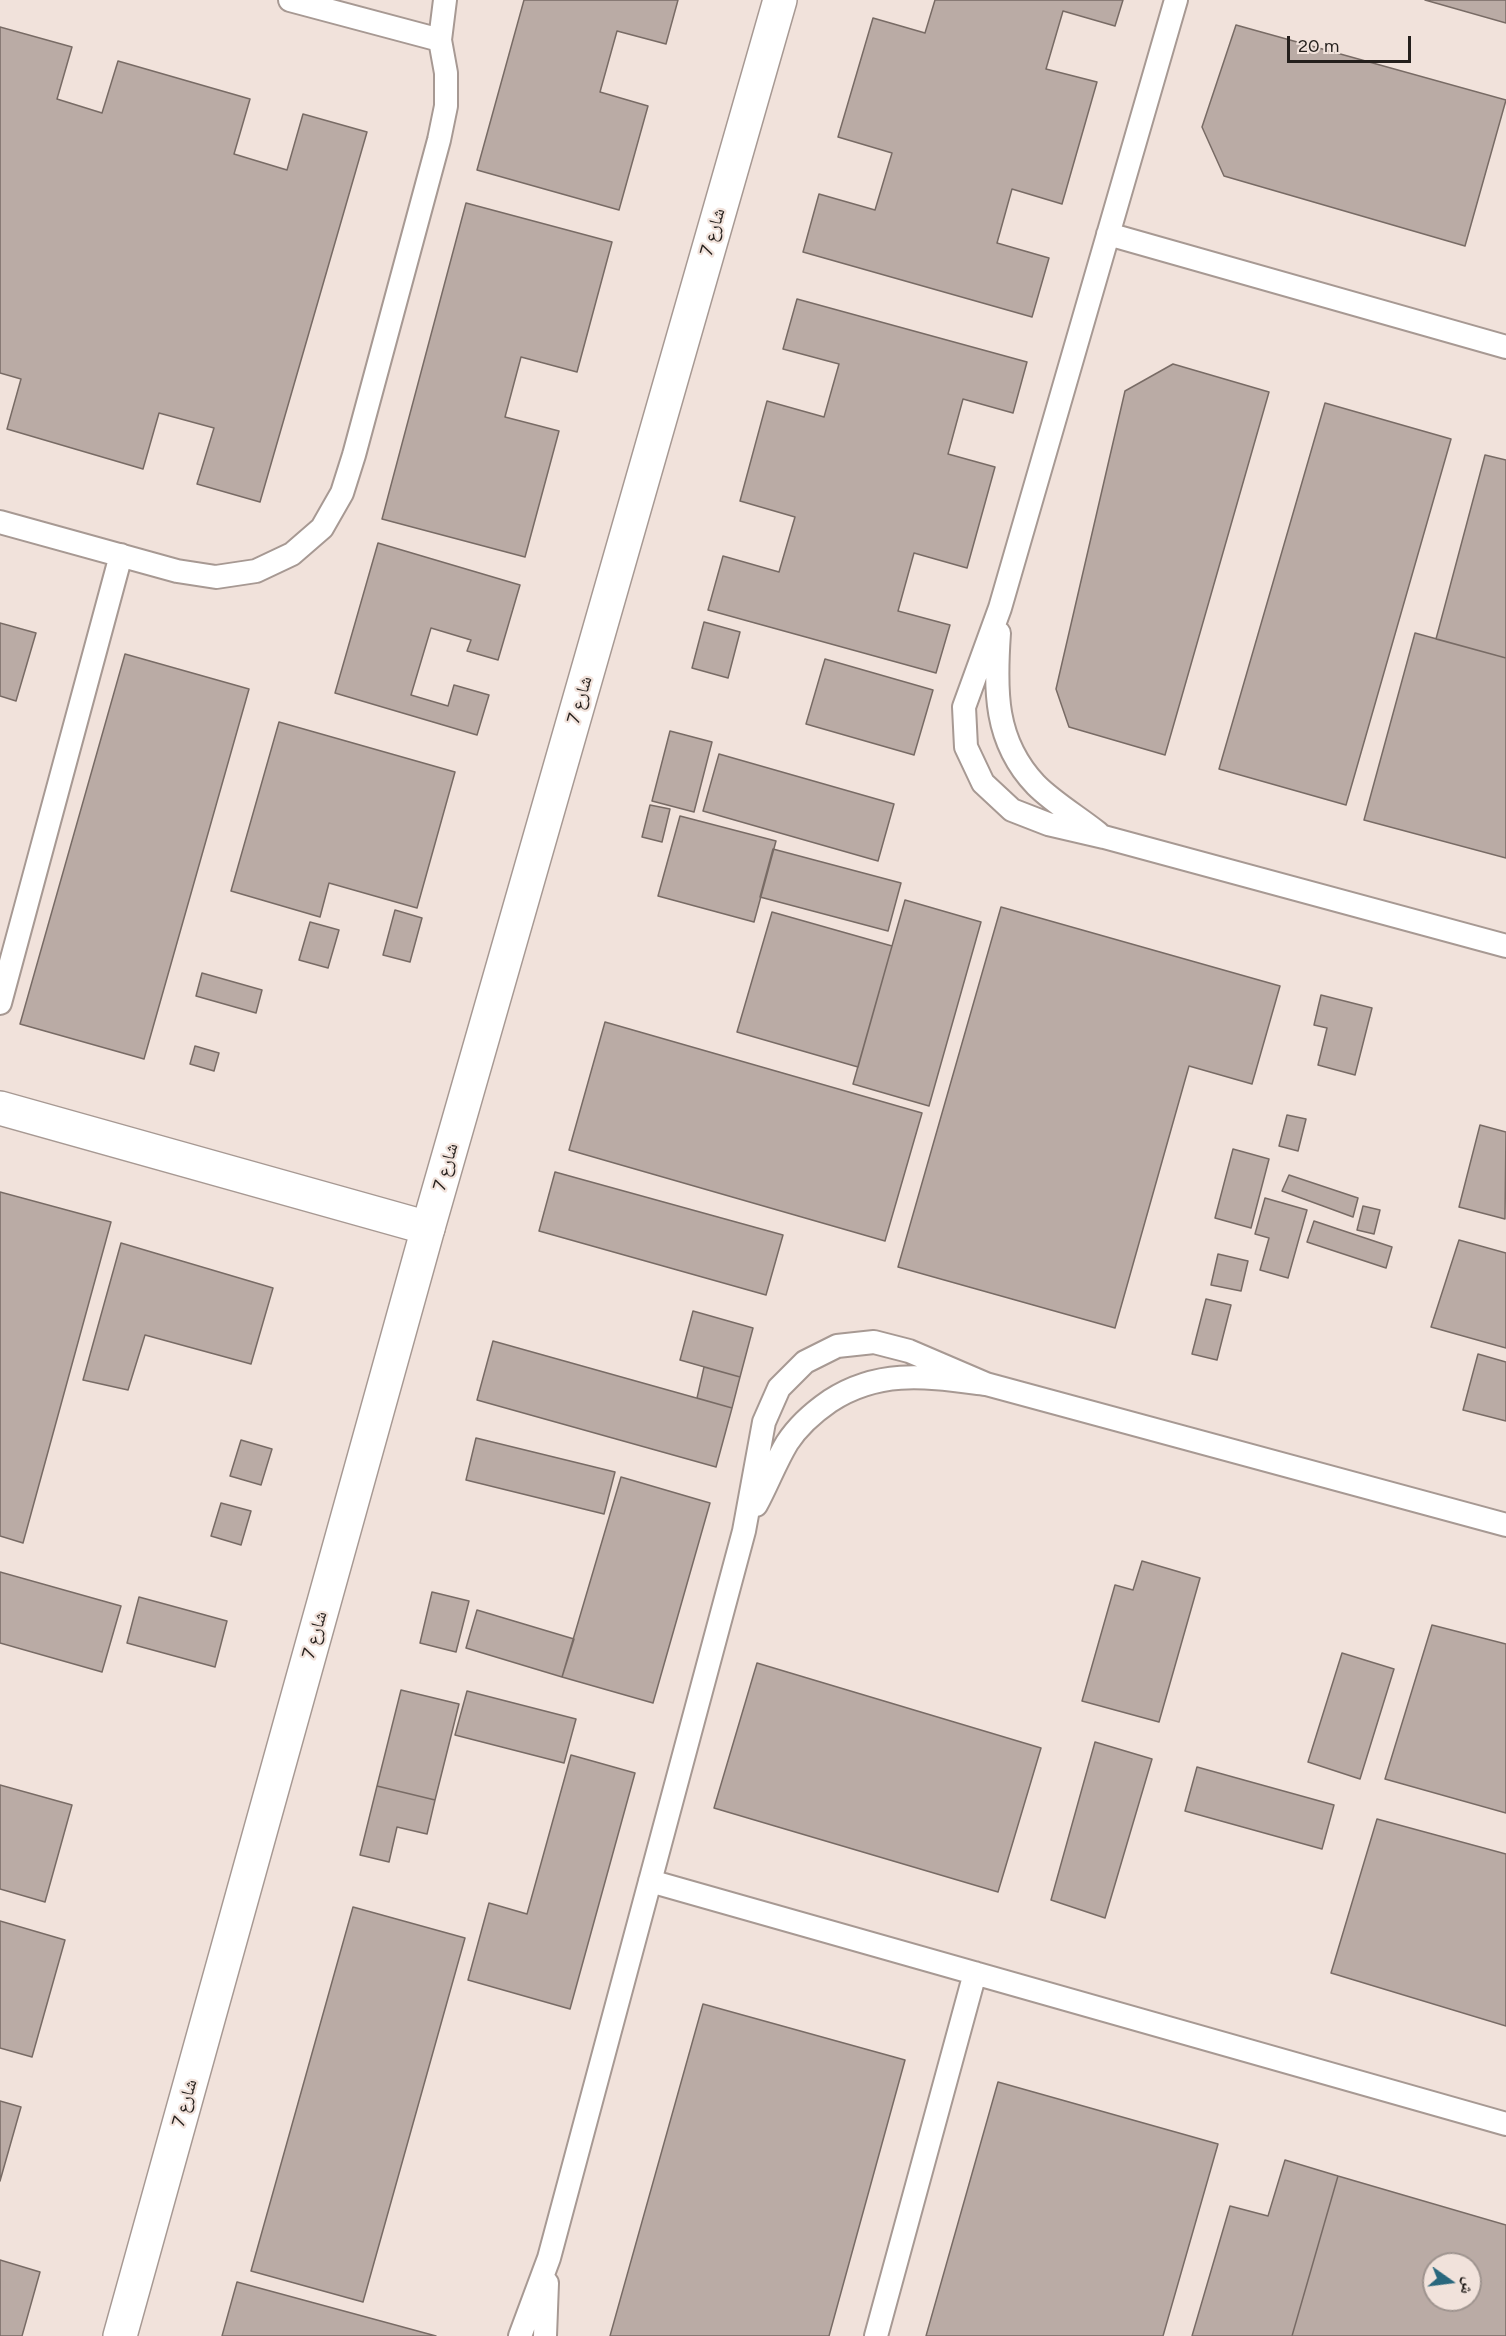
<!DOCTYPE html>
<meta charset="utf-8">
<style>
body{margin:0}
#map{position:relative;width:1506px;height:2336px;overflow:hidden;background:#f1e2db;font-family:Figtree,"Noto Naskh Arabic",sans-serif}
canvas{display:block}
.north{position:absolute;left:1422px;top:2252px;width:60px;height:60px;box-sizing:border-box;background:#f1e2db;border:2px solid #9f948f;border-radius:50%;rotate:104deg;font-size:16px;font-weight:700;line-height:24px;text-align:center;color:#241f1c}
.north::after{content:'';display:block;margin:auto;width:21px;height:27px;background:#29677d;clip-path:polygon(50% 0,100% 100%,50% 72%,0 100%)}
.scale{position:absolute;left:1287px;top:36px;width:124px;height:27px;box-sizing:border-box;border:3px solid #241f1c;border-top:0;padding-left:8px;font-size:18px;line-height:21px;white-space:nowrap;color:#241f1c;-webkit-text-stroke:4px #f1e2db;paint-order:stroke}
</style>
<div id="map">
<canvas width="1506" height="2336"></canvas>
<div class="north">ش</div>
<div class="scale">20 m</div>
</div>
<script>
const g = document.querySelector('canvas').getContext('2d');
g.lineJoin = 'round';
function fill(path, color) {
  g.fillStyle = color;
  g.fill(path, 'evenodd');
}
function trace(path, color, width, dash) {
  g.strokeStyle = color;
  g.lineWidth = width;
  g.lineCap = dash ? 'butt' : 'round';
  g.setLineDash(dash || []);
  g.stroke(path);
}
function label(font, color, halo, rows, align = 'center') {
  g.font = font + ' Figtree,"Noto Naskh Arabic",sans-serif';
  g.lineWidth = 4.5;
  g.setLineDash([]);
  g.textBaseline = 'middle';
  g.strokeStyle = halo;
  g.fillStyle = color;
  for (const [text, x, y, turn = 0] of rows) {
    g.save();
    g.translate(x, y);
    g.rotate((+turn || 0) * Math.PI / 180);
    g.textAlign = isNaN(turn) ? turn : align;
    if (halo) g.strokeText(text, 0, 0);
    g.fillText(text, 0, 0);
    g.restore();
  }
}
const building = new Path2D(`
 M524 0H678L666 44 617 31 600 92 648 106 619 210 477 170Z
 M935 0H1123L1115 26 1063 11 1046 69 1097 82 1062 204 1012 189 997 243 1049 258 1032 317 803 252 819 194 875 210 892 153 838 137 873 18 925 33Z
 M1425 0H1506V23Z
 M1236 25 1506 100 1465 246 1224 176 1202 127Z
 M0 27 72 47 57 99 102 113 118 61 250 99 234 154 287 170 303 114 367 132 260 502 197 484 214 428 159 413 143 469 7 429 21 379 0 373Z
 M466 203 612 242 577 372 521 357 505 417 559 431 525 557 382 519Z
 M797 299 1027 362 1013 413 963 399 948 454 995 467 967 568 914 553 898 611 950 625 936 673 708 610 723 556 779 572 795 517 740 501 767 401 824 417 839 364 783 349Z
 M1173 364 1269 392 1165 755 1069 727 1056 689 1125 391Z
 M1325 403 1451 439 1346 805 1219 769Z
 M1485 455 1506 460V658L1436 639Z
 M378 543 520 585 498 660 467 651 471 640 431 628 411 695 448 706 454 685 489 695 477 735 335 693Z
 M704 622 740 632 728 678 692 668Z
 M0 623 36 633 16 701 0 696Z
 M1415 633 1506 658V858L1364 820Z
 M125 654 249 689 144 1059 20 1024Z
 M825 659 933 690 914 755 806 724Z
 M279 722 455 772 417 908 329 883 320 917 231 891Z
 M670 731 712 742 694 812 652 801Z
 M719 754 894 804 878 861 703 811Z
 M650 805 670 809 662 842 642 837Z
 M680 816 776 841 754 922 658 896Z
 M773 849 901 883 888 931 760 897Z
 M905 900 981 922 929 1106 853 1084Z
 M1001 907 1280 986 1252 1084 1189 1066 1115 1328 898 1267Z
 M395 910 422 918 410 962 383 955Z
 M772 912 892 946 858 1067 737 1032Z
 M310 922 339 930 328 968 299 960Z
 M202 973 262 990 256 1013 196 996Z
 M1321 995 1372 1008 1355 1075 1318 1065 1327 1028 1314 1025Z
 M605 1022 922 1113 885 1241 569 1150Z
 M195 1046 219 1053 214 1071 190 1064Z
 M1287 1115 1306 1119 1298 1151 1279 1146Z
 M1480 1125 1506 1132 1505 1219 1459 1207Z
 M1233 1149 1269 1159 1251 1228 1215 1218Z
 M555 1172 783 1235 766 1295 539 1231Z
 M1289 1175 1358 1198 1353 1217 1282 1191Z
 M0 1192 111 1222 23 1543 0 1536Z
 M1265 1198 1307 1210 1288 1278 1260 1270 1269 1238 1255 1234Z
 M1363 1206 1380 1210 1374 1234 1357 1230Z
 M1314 1221 1392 1247 1386 1268 1307 1242Z
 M1459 1240 1506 1253V1348L1431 1327Z
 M121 1243 273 1288 251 1364 145 1335 128 1390 83 1380Z
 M1218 1254 1248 1261 1241 1291 1211 1285Z
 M1206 1299 1231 1305 1217 1360 1192 1354Z
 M693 1311 753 1328 740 1377 680 1360Z
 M493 1341 732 1408 716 1467 477 1400Z
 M1478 1354 1506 1362V1421L1463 1410Z
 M704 1367 740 1377 732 1408 697 1398Z
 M476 1438 615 1472 604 1514 466 1480Z
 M241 1440 272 1449 261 1485 230 1476Z
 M621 1477 710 1503 653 1703 562 1677Z
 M221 1503 251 1511 241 1545 211 1536Z
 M1142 1561 1200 1578 1159 1722 1082 1701 1115 1585 1133 1590Z
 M0 1572 121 1606 102 1672 0 1643Z
 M432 1592 469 1601 456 1652 420 1643Z
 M139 1597 227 1621 215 1667 127 1643Z
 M477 1610 574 1639 562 1677 466 1648Z
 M1432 1625 1506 1644V1813L1385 1779Z
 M1342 1653 1394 1669 1360 1779 1308 1762Z
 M757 1663 1041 1748 998 1892 714 1808Z
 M401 1690 459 1704 435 1800 377 1786Z
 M467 1691 576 1719 564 1763 455 1735Z
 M1095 1742 1152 1759 1105 1918 1051 1900Z
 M571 1755 635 1773 570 2009 468 1980 489 1903 527 1914Z
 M1197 1767 1334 1805 1322 1849 1185 1811Z
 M0 1785 72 1805 45 1902 0 1889Z
 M377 1786 435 1800 427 1834 397 1827 389 1862 360 1855Z
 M1377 1819 1506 1854V2026L1331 1973Z
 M353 1907 465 1938 363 2302 251 2271Z
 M0 1921 65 1940 32 2057 0 2048Z
 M703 2004 905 2060 829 2336H610Z
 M998 2082 1218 2144 1163 2336H926Z
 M0 2101 21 2107 0 2181Z
 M1285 2160 1338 2176 1292 2336H1192L1230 2206 1268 2216Z
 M1338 2176 1506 2225V2336H1292ZM1434 2264H1470V2300H1434Z
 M0 2260 40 2272 22 2336H0Z
 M237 2282 436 2336H222Z`);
fill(building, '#baaba5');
trace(building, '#786b65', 1.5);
const service = new Path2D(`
 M290 0 440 40
 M1176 0 1000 608 964 707 966 747 983 783 1012 810 1048 824 1104 837 1506 946
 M1108 234 1506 347
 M0 522 177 571 216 577 256 571 292 554 322 528 342 493 354 455 439 140 446 106V73L440 40 445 0
 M999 633C995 690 994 741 1036 785 1054 803 1078 817 1098 833
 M0 1003 121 555
 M756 1505C767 1485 775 1463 787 1443 798 1426 814 1412 830 1401 881 1368 929 1377 986 1384L1506 1525
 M650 1881 1506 2124
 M520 2336 549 2258 744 1531 764 1422 779 1388 805 1362 837 1346 874 1342 909 1351 986 1384
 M545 2336 547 2283
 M876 2336 975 1973`);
const minor = new Path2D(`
 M0 1108 428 1228`);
const tertiary = new Path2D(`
 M120 2336 428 1228 780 0`);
trace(service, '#a79993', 26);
trace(minor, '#a79993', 36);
trace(tertiary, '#a79993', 36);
trace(service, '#fff', 22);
trace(minor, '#fff', 33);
trace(tertiary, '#fff', 33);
label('18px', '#241f1c', '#f1e2db', [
 ["شارع 7",713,232,-74],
 ["شارع 7",580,700,-74],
 ["شارع 7",446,1167,-74],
 ["شارع 7",315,1635,-74],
 ["شارع 7",185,2103,-74]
]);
</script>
